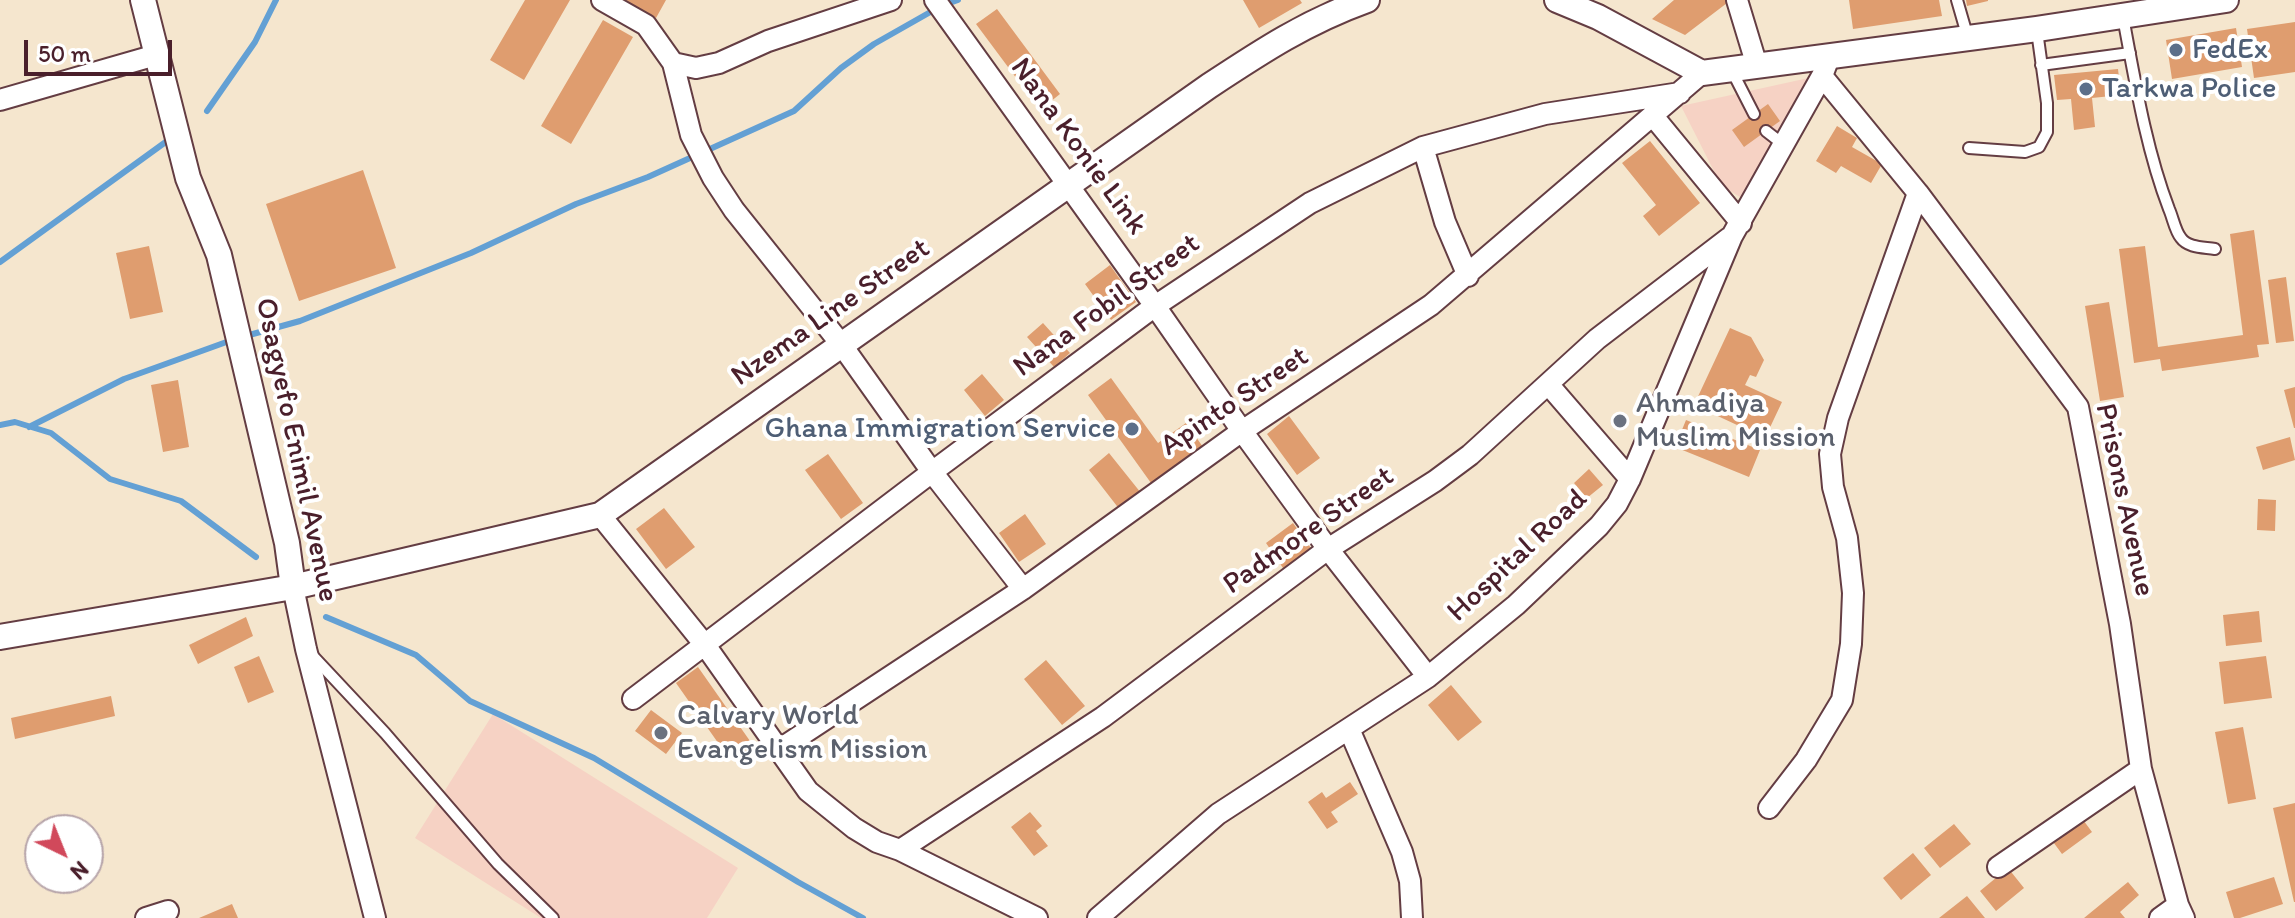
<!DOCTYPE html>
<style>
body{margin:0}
#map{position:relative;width:2295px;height:918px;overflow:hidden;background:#f5e6ce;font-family:Itim,sans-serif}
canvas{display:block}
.north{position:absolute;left:24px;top:814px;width:80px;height:80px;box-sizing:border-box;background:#fff;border:2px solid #b7a5aa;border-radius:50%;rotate:137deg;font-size:22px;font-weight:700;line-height:32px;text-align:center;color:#4a1f2b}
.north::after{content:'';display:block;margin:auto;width:28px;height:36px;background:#d1495b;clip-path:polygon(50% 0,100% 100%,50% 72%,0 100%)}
.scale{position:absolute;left:24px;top:40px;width:148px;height:36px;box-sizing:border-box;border:4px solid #4a1f2b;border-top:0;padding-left:10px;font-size:24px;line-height:28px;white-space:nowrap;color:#4a1f2b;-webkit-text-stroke:6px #fff;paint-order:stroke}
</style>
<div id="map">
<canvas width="2295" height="918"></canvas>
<div class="north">N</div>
<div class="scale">50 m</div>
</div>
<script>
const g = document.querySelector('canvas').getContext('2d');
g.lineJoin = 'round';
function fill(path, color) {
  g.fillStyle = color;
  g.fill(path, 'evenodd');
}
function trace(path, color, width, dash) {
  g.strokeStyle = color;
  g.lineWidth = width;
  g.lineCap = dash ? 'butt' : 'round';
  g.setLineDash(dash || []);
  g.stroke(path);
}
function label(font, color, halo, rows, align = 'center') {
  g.font = font + ' Itim,sans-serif';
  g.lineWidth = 8;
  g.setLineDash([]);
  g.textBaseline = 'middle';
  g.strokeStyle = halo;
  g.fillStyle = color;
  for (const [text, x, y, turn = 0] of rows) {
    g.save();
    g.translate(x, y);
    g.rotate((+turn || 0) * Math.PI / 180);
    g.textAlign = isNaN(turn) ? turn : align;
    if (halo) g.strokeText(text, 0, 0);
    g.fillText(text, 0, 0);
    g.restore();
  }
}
fill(new Path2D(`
 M1813 77 1743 199 1721 185 1681 106Z
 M493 714 738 868 707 918H541L415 838Z`), '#f6d2c4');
trace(new Path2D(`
 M207 111 255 42 276 0
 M0 262 167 141
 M242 337 300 321 471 253 576 204 648 177 794 111 841 68 874 44 941 6 958 0
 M0 425 15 422 51 433 110 479 181 501 256 557
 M29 427 124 379 232 340
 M326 617 416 655 470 701 594 758 798 882 863 918`), '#63a0d4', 6);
fill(new Path2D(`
 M525 0H570L524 80 490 60Z
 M625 0H666L656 18Z
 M1243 0H1300L1302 3 1259 28Z
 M1674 0H1731L1685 35 1652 19Z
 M1849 0H1939L1942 16 1853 29Z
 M1966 0H1988V1L1967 6Z
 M997 9 1060 94 1040 110 976 24Z
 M603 20 633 37 571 144 541 126Z
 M2295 22V72L2254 78 2247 29Z
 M2236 28 2242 67 2172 79 2166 40Z
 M2118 69 2121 95 2092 98 2095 127 2074 130 2071 99 2057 100 2054 75Z
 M1768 104 1780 121 1744 147 1732 130Z
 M1837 126 1857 138 1852 147 1882 164 1871 183 1841 166 1836 173 1816 161Z
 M1650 141 1700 203 1659 236 1643 216 1656 205 1622 163Z
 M363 170 396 268 299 301 266 204Z
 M2254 230 2269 344 2257 345 2259 357 2162 371 2160 359 2134 363 2119 249 2145 246 2158 347 2243 335 2230 234Z
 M149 246 163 312 130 319 116 253Z
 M1110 265 1136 302 1111 320 1085 284Z
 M2286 277 2294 341 2276 343 2268 280Z
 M2109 302 2124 397 2100 401 2085 306Z
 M1043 323 1070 353 1054 367 1027 337Z
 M1730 328 1751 337 1764 360 1756 377 1750 375 1745 385 1782 402 1765 438 1694 405Z
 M982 374 1004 400 985 416 964 390Z
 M1111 378 1158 443 1186 423 1203 447 1151 483 1088 395Z
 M178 380 189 447 163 452 151 385Z
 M2295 387V428H2294L2284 390Z
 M1289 416 1320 458 1297 475 1267 434Z
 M1686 420 1760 450 1749 477 1675 447Z
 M2290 437 2295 460 2263 470 2256 447Z
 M1109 453 1141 493 1120 510 1089 470Z
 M828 454 863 503 841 519 805 470Z
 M1589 469 1603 485 1587 498 1574 483Z
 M2258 499 2276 500 2275 531 2257 530Z
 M664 508 695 547 666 569 636 529Z
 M1025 514 1046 544 1019 562 999 533Z
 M1293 523 1313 551 1285 571 1266 543Z
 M2259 611 2262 642 2226 646 2223 615Z
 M246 617 253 636 198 664 189 645Z
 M259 656 274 692 248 703 234 667Z
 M2266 656 2272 698 2224 704 2219 662Z
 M1046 660 1085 706 1062 725 1024 679Z
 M698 667 750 741 728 757 676 683Z
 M1451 685 1482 722 1458 741 1428 705Z
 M111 696 115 716 15 739 11 718Z
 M651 710 682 733 666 754 635 731Z
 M2243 727 2256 799 2228 804 2215 732Z
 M1350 782 1358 794 1331 812 1338 822 1327 829 1308 802 1322 792 1326 798Z
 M2295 803V902H2294L2273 808Z
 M1030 812 1042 826 1036 831 1048 846 1034 856 1011 827Z
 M2078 813 2092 832 2062 854 2048 835Z
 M1954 824 1971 844 1940 868 1924 848Z
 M1913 853 1931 875 1901 900 1883 878Z
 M2008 868 2024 888 1996 911 1980 891Z
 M2274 877 2283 904 2240 918H2234L2226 892Z
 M2128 882 2139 895 2120 912 2125 918H2084Z
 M1967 896 1985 918H1939Z
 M232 904 238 918H199Z`), '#df9d6f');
const service = new Path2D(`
 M1957 0 1968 38
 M2123 17C2135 81 2146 149 2169 209 2173 218 2175 231 2181 238 2188 248 2204 247 2215 249
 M2041 65 2130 53
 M1732 71 1754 114
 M1766 131 1784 145
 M1969 148 2025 152 2039 147 2047 132V103L2037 31
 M311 654 385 733 498 864 553 918`);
const minor = new Path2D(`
 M602 0 646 25 673 63 696 68 719 63 768 41 891 0
 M935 0 1155 306 1242 431 1328 549 1428 677
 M1737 0 1757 66
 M673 63 691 135 713 178 734 210 841 344 932 472 1023 589
 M1822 76 1918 193 2078 407 2120 624 2141 769 2178 905 2184 918
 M0 100 156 55
 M1653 116 1741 223
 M1423 147 1445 222 1468 276
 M1548 384 1630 479
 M600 515 705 645 808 791 854 828 877 842 900 850 1037 918
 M293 587 306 649 375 918
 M633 699 932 472 1155 306 1310 203 1423 147 1545 114 1680 93
 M1349 729 1402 852 1410 881 1412 918
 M780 749 1023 589 1242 431 1431 305 1702 73
 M1769 808 1806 760 1842 700 1851 644 1853 593 1847 538 1833 487 1830 454 1838 418 1918 193
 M900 850 1103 717 1328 549 1435 481 1470 455 1597 339 1729 238
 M1998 867 2141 769
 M146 918 168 911
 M1098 918 1218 814 1428 677 1516 605 1599 526 1617 504 1630 479 1732 236 1822 76 1830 55
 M2160 918 2178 905`);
const tertiary = new Path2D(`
 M143 0 188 178 219 255 287 543 293 587
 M1557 0 1598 17 1702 73 2037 29 2226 0
 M0 637 293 587 600 515 1209 86C1262 51 1306 22 1367 0`);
trace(service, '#643d43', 14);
trace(minor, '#643d43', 24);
trace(tertiary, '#643d43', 28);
trace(service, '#fff', 10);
trace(minor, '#fff', 20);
trace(tertiary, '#fff', 24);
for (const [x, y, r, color] of [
 [2176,50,8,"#5c6f8a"],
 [2086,89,8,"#5c6f8a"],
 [1620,421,8,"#6b7280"],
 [1132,429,8,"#5c6f8a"],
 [661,733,8,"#6b7280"]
]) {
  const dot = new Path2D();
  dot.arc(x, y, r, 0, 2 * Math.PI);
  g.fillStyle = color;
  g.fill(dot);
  trace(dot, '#fff', 3);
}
label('30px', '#4e5e75', '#fff', [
 ["FedEx",2192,50],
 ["Tarkwa Police",2102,89],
 ["Ghana Immigration Service",1116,429,"right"]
], 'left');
label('30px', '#4a1f2b', '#fff', [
 ["Nana Konie Link",1078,147,54],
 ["Nana Fobil Street",1107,306,-36],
 ["Nzema Line Street",831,313,-35],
 ["Apinto Street",1235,402,-34],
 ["Osagyefo Enimil Avenue",296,450,78],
 ["Prisons Avenue",2124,500,78],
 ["Padmore Street",1309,531,-35],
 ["Hospital Road",1518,556,-43]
]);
label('30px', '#5b616d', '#fff', [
 ["Ahmadiya",1636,404],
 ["Muslim Mission",1636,438],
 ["Calvary World",677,716],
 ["Evangelism Mission",677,750]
], 'left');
</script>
